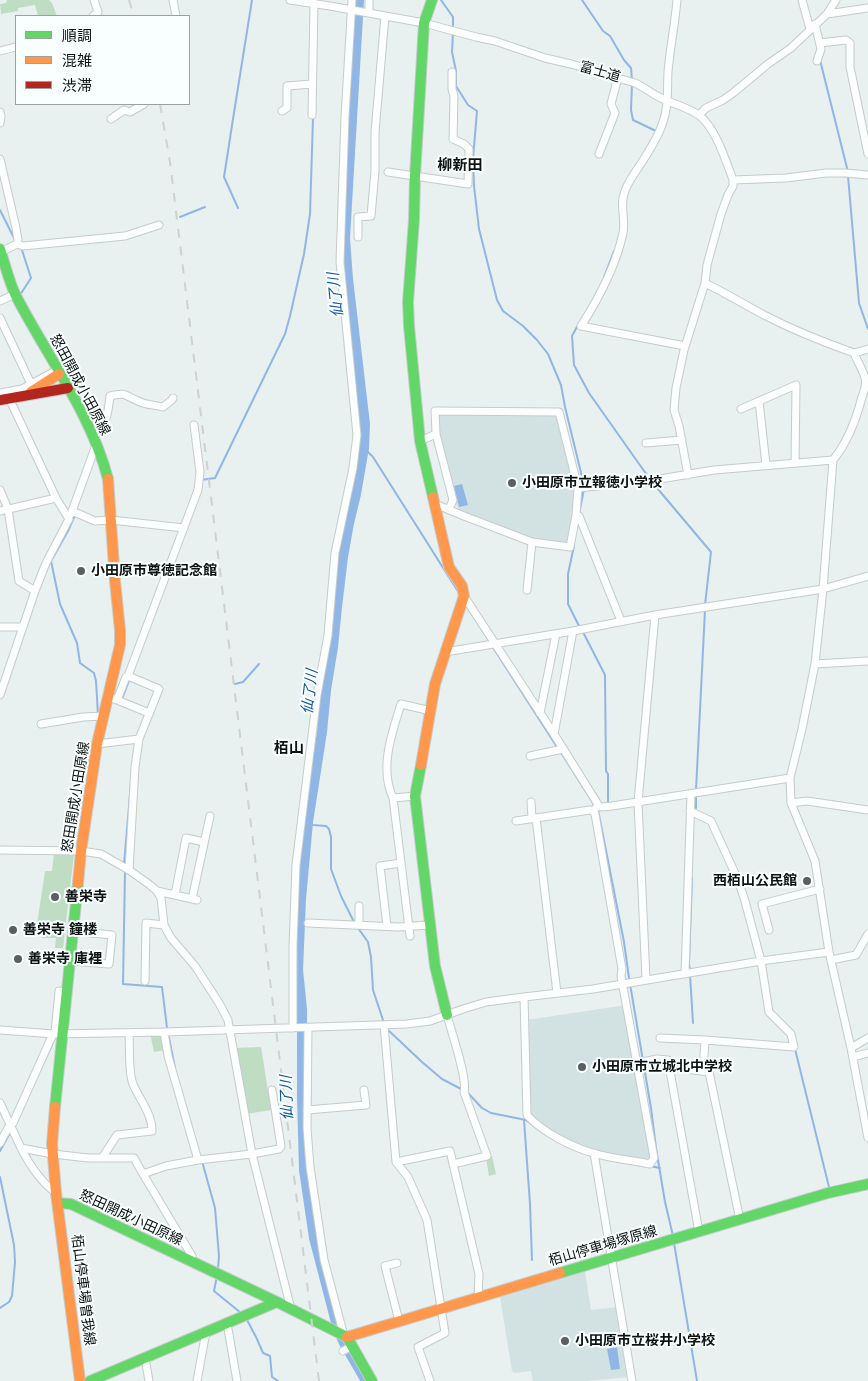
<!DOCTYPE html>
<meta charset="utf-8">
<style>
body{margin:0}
#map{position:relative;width:868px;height:1381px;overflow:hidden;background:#e8f0f0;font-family:Montserrat,"Noto Sans JP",sans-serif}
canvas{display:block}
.legend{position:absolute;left:15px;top:15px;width:175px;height:90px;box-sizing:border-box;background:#f9ffff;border:1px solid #9ba0a0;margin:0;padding:6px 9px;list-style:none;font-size:15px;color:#0d1212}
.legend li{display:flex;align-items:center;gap:10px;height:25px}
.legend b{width:25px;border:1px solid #9ba0a0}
</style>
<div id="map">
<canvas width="868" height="1381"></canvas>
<ul class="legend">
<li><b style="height:6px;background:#63d668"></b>順調</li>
<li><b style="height:6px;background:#ff974d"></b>混雑</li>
<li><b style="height:6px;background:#b3261e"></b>渋滞</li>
</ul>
</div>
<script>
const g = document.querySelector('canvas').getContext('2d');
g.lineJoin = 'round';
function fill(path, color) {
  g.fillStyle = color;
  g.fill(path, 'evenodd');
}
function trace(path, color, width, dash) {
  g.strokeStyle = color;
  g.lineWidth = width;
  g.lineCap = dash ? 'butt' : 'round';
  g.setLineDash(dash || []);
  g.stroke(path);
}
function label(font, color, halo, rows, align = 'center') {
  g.font = font + ' Montserrat,"Noto Sans JP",sans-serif';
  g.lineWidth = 4;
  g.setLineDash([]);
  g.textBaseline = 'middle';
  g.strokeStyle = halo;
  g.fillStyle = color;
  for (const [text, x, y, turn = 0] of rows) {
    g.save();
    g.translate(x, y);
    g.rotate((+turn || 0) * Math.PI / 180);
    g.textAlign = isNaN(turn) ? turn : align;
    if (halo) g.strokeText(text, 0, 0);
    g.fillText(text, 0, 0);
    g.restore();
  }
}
fill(new Path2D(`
 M441 413 555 414 558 417 560 421 570 472 577 495 568 544 534 540 461 512 457 507 438 434 437 416Z
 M626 1005 651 1158 647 1161 596 1153 594 1149 588 1150 578 1147 532 1119 529 1114 526 1020Z
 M585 1271 591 1310 618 1307 630 1377 586 1381H533L531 1371 514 1373 512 1371 500 1297Z`), '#d2e2e3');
fill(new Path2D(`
 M7 0H49L52 3 57 16H38L35 5 18 8V11L1 14 0 4 6 3Z
 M54 853 74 854 63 948H55L56 938H42V932L36 931 45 871H52Z
 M150 1033H163L166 1050 154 1052Z
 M261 1047 271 1110 246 1114 234 1048Z
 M492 1156 496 1174 489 1176 486 1157Z`), '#bfddc2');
fill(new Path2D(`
 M462 484 468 505 459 507 454 486Z
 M617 1347 620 1369 611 1370 607 1349Z`), '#90b6e5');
trace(new Path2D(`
 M441 0 453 17V28
 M582 0 603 31 610 36 624 60 631 68 632 80
 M453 33 452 52 456 71V86L468 105 477 111 473 159 474 186 479 229 497 300 503 311 523 326 537 340 548 354 561 385 565 407 584 485
 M820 60 848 172
 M632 84 631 110 633 120 656 131V132
 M848 176 859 303 868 329
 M238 208 224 177 233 119 252 0
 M0 210 15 240
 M180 217 205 207
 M604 277 614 251
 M20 295 31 278 21 247
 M578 325 572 336 574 365 589 393 649 478
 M61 366 82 403
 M364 448 373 457 459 593
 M201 480 215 478 285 334 290 316 304 254 310 214 313 118
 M652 482 711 552 705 605
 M579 514 584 489
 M75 515 68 531 51 561 60 604 77 643 80 663 94 673 96 681 98 715
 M574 546 568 574V604L580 628
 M469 610 490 642
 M583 632 605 675 606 771 608 774V804
 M492 646 557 747
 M235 684 243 682 259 664
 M122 699 130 678
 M560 751 595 806
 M696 790 705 610
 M696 808V795
 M598 810 624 942 629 978 651 1108 656 1148 665 1202 673 1236
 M309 820 313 825 326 826 329 829 331 837V869L341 896 355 924
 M77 848 90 759
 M124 864 132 772
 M125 871 123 984 162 987 167 1028 175 1068
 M358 928 368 942 371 957 373 990 384 1023
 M690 970 689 964 692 878
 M690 975 693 1023
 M387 1029 422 1062 442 1079 463 1090
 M795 1049 829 1187
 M41 1068 52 1045
 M467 1092 482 1108 491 1113 526 1120 542 1132
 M524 1120 530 1204 532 1260
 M0 1151 11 1131
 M202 1161 215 1208 219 1256 218 1269
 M650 1166 660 1168
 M0 1177 14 1245 15 1262 12 1296 9 1302 0 1308
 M674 1243 697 1381
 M217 1276 214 1291 241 1313
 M246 1318 257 1339 263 1353 270 1356 272 1377 278 1381`), '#90b6e5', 2);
trace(new Path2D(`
 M359 0 345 238 348 279 365 424 364 448 356 494 349 523 343 557 337 607 333 647 326 690 322 732 308 822 301 899 298 970 302 1009V1097L304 1170 314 1238 338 1330 344 1343 366 1381`), '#90b6e5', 10);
const street = new Path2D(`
 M173 0 176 16
 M290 0 330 6 424 23 476 37 495 41 545 58 571 64 635 83C644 87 652 94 661 98 673 104 690 108 700 116 716 129 726 161 733 180L786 178 826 173H845L868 175
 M677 0C675 24 670 48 668 72 667 90 669 107 662 125 656 142 644 159 634 174 630 180 627 185 625 191 619 205 626 219 623 233 616 266 599 298 581 326L685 346
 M802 0 810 29
 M369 12V0
 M827 14 868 8
 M93 16 98 12 94 0
 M815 24 821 49 817 61
 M820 43 846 40 850 43V67L868 154
 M0 51 16 47
 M282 111 287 108V86L312 84
 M0 112 1 116 0 123
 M312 115 314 3
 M699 115 706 108 723 100 733 93 768 64 791 48 827 14 836 0
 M111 119 124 110 130 112 144 104
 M599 154 615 113 611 104 618 77
 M0 159 16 228 18 240 17 244
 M388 172 468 184 469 149 464 144 453 139 454 96 452 89V72
 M358 237V217L371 216 375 171V132L385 16
 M1 252 17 244 23 246 125 236 159 225
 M705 283C725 293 744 304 764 315 793 330 823 342 854 353 857 361 863 370 865 378 867 385 864 391 862 397 856 420 848 442 833 460
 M0 301 15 294
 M0 318 31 384
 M854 353 868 349
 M0 393 22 389 57 370
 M9 398 56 498 69 519 46 563 35 591
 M759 401 766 465
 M741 409 796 385 795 463
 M93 437C107 426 108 413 110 396 126 392 124 395 138 401 145 405 155 405 163 407L172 400 173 398
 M420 441 436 434
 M646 443 682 440
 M688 475 679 426 674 410 676 388 684 350 705 283 707 265 721 214 728 195 733 186V180
 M0 490 8 509 19 581 35 591 0 695
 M435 504 464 516 532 542 570 547 576 515 578 488 654 480 714 470 833 460 823 589 815 664 802 729 790 778 791 803 815 861 829 952 851 1048 868 1138
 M449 509 453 500 436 434 435 411 559 412 578 488
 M0 511 56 498
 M72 511 95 521 111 520 184 528
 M71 514 96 445
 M576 515 579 516 621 621
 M527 590 532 542
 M464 596 554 734 599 806 602 807 612 806 790 778
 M0 627H23
 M445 652 573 631 655 615 823 589 868 576
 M815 664 868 661
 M128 676 159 689 139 739 135 767 129 870
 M108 697 117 700 126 677 128 676 198 490 200 472 194 425
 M117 700 149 713
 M540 713 556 634
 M41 724 83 717 104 716
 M554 734 573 631
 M97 744 139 739
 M530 756 563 749
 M393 798 415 796
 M531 802 532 818
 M791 803 807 801 868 810
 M690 811 711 821 738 880 745 901 761 961 769 1012 791 1034 794 1047 705 1040
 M536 818 557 993
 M516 821 590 810 593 811 596 808
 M0 850 81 851 101 854 129 870 150 885 157 891 161 898 164 925 166 929 171 938 195 966 219 1003 228 1020 252 1154 291 1309
 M157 891 197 900
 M175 895 186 838 204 842
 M192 899 210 816
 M359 906V925
 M308 923 398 927 430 925
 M387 926 380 866 401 863
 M769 930 762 904 820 889
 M410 936 393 798C379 768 392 733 401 704L431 711
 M831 960 856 955 868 934
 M70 961 109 964 112 935 72 931
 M685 974 691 794
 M646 979 638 802 655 615
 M145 981 146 923 164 925
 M524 997 527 1115C542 1132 572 1147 593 1153 612 1159 632 1160 650 1164L654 1158 621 976 622 969 595 814 593 811
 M447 1015C451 1031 468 1079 464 1092L487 1156 453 1164
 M384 1025 396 1162 408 1177 427 1220 445 1333 418 1347 430 1381
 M293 1028V946L296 865 317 695 328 635 335 553 353 468 357 435 340 262 345 117 352 0
 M308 1028 307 1128 310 1167 324 1260 344 1336
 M0 1030 54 1034 164 1032 407 1024 430 1021 463 1009 486 1002 524 997 593 989 761 961 829 952
 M164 1032 168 1056 198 1160 252 1154 279 1149 281 1146 272 1090
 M660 1038 705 1040 703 1071
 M851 1048 868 1038
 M853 1057 868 1053
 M638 1063 657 1059 668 1060 699 1232
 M669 1067 709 1072 740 1220
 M0 1103 21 1148 53 1154 88 1158H134L143 1174
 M307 1110 366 1105 364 1090
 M0 1143 8 1128 13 1123 53 1034 55 1032 59 991 67 992
 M21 1148C30 1166 40 1181 56 1193
 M594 1153 632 1381
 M102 1158 117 1135 152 1131C152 1113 139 1099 133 1084 128 1072 130 1046 129 1033
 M396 1162 450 1151 479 1274 478 1297
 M191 1260 192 1256 143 1174 166 1166 198 1160
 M397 1263 385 1266 399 1321
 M227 1323 237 1381
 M343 1351 352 1346
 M145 1358 149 1381
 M197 1381 206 1332`);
const fast = new Path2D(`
 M432 0 424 23 415 176 414 220 408 302 409 326 420 441 433 497
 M0 249C5 264 9 282 16 296 47 356 91 413 108 479
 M421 765 415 796 435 966 447 1015
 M55 1107 78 883
 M58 1203 71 1204 277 1302 347 1337 372 1381
 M560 1273 828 1193 868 1184
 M90 1381 277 1302`);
const slow = new Path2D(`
 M31 392 59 374
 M421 765 435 684 464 596 462 586 449 567 433 497
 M78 883 81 851 97 744 120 645V630L115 581 108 479
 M55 1107 52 1144 56 1193 80 1381
 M347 1337 560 1273`);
const jam = new Path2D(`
 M0 400 68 388`);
trace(street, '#c5cbcb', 9);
trace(fast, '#c5cbcb', 12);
trace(slow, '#c5cbcb', 12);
trace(jam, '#c5cbcb', 12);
trace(street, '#fcfdfd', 7);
trace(fast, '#63d668', 10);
trace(slow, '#ff974d', 10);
trace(jam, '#b3261e', 10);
trace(new Path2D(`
 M129 0 134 16
 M160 104 170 162 319 1381`), '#ced1d1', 2, [9, 9]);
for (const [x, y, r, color] of [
 [512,483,5,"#5a6060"],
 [81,571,5,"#5a6060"],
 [807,881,5,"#5a6060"],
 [55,897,5,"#5a6060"],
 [13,930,5,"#5a6060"],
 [18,959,5,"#5a6060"],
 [582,1067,5,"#5a6060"],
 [565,1341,5,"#5a6060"]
]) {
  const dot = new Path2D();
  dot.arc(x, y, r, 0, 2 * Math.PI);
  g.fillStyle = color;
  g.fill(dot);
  trace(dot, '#f9ffff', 2);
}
label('14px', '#0d1212', '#f9ffff', [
 ["富士道",600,72,16],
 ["怒田開成小田原線",80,385,62],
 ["怒田開成小田原線",76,797,-81],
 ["怒田開成小田原線",131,1218,25],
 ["栢山停車場塚原線",603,1246,-16],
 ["栢山停車場曽我線",83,1290,83]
]);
label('bold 14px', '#0d1212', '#f9ffff', [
 ["小田原市立報徳小学校",522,483],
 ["小田原市尊徳記念館",91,571],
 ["西栢山公民館",797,881,"right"],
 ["善栄寺",65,897],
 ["善栄寺 鐘楼",23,930],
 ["善栄寺 庫裡",28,959],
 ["小田原市立城北中学校",592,1067],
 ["小田原市立桜井小学校",575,1341]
], 'left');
label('bold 15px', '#0d1212', '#f9ffff', [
 ["柳新田",460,166],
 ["栢山",289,749]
]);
label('italic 15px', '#1355a4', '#f9ffff', [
 ["仙了川",336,295,-96],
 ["仙了川",310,692,-83],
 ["仙了川",287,1098,-92]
]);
</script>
